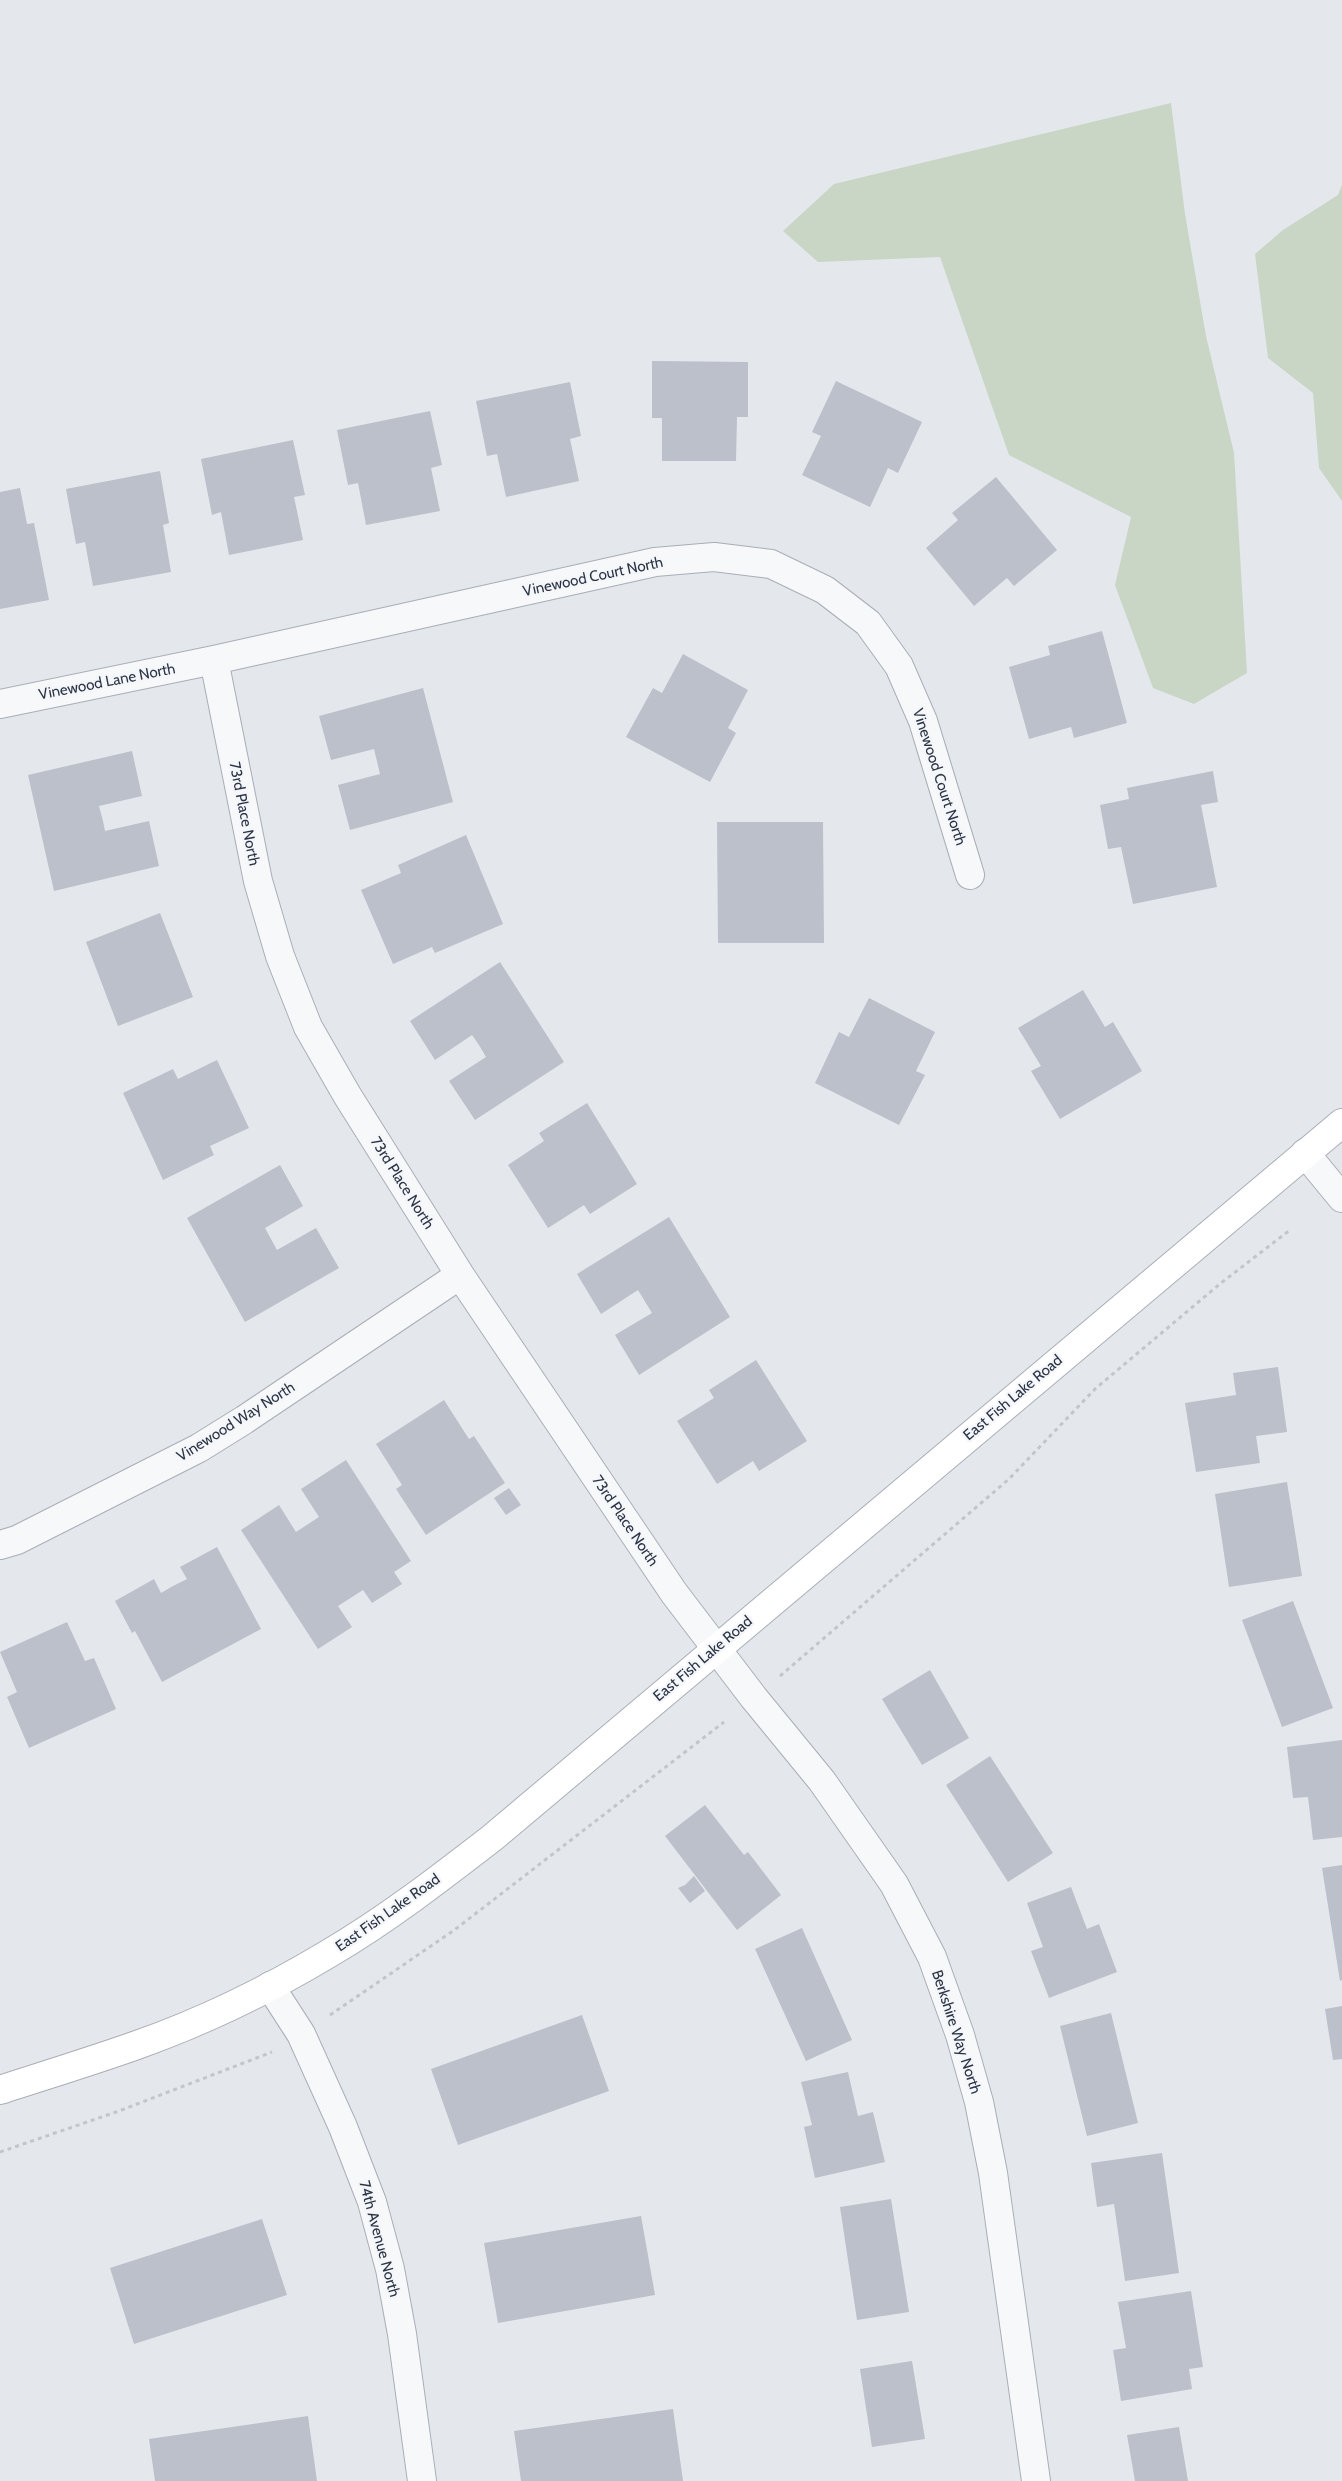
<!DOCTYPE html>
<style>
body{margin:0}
canvas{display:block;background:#e4e7ec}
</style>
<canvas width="1342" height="2481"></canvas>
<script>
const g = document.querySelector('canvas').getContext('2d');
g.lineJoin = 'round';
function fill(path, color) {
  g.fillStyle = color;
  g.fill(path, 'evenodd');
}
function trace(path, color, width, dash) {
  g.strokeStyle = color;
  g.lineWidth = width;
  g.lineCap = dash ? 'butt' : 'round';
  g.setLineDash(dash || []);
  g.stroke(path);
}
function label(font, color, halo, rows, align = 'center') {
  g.font = font + ' Cabin,sans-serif';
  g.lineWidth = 4.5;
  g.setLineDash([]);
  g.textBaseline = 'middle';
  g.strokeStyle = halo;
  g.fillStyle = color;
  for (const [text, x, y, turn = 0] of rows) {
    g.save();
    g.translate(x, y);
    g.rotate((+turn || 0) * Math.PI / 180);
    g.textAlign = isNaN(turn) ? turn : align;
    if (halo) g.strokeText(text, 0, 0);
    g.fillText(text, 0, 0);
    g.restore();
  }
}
fill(new Path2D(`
 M1171 103 1185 214 1206 336 1234 453 1247 673 1194 704 1153 688 1115 585 1131 517 1009 455 940 257 818 262 783 231 834 184Z
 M1342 185V501L1319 468 1313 393 1268 358 1255 254 1283 230 1338 195Z`), '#c9d6c5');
fill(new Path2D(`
 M652 361 748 362V417H737L736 461H662V418H652Z
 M836 381 922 422 898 473 888 468 870 507 802 475 821 436 812 432Z
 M570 382 581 436 570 439 579 481 506 497 497 454 487 456 476 401Z
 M430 411 442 465 431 468 440 511 366 525 358 483 348 485 337 430Z
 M293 440 305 495 294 497 303 540 229 555 221 512 212 515 201 459Z
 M160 471 169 523 163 525 171 572 93 586 85 542 76 544 66 489Z
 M996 477 1057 550 1014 586 1007 578 974 606 926 548 958 520 952 513Z
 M20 488 27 524 34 523 49 600 0 609V492Z
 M1102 631 1127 723 1074 738 1071 727 1029 739 1009 667 1050 655 1048 646Z
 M683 654 748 690 728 728 736 733 710 782 626 737 653 688 662 693Z
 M423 688 453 802 350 830 338 785 380 774 374 749 331 760 319 716Z
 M132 751 142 796 99 806 103 821 105 831 149 821 159 866 54 891 28 775Z
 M1213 771 1218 802 1201 805 1217 887 1133 904 1121 847 1108 849 1100 805 1129 799 1127 788Z
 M717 822H823L824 943H718Z
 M466 835 503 924 435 953 432 947 393 964 361 890 401 873 398 865Z
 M160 913 193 997 118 1026 86 942Z
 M500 962 564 1062 475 1120 449 1081 486 1057 479 1045 472 1035 435 1060 410 1021Z
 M1083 990 1105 1027 1113 1022 1142 1071 1060 1119 1031 1071 1041 1066 1018 1028Z
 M869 998 935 1032 916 1071 925 1075 899 1125 815 1083 839 1032 849 1037Z
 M217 1060 249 1128 210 1146 214 1155 163 1180 123 1093 173 1069 178 1079Z
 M587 1103 637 1184 590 1214 584 1205 548 1228 508 1165 544 1141 539 1133Z
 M280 1165 303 1206 265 1228 277 1250 316 1228 339 1268 245 1322 187 1218Z
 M669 1217 730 1317 639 1375 615 1335 652 1313 638 1290 601 1314 577 1274Z
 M756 1360 807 1441 759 1471 753 1461 717 1484 677 1421 714 1398 709 1390Z
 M1278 1367 1287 1432 1256 1436 1260 1463 1196 1472 1185 1403 1236 1395 1233 1373Z
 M444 1400 469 1439 474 1436 505 1483 426 1535 396 1489 402 1485 376 1444Z
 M346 1460 411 1561 394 1572 402 1584 372 1603 363 1590 338 1606 352 1627 318 1649 241 1530 279 1505 296 1532 319 1517 301 1489Z
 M1287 1482 1302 1576 1229 1587 1215 1494Z
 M509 1488 521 1505 506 1515 494 1498Z
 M217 1547 261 1629 162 1682 135 1631 132 1633 115 1601 154 1579 161 1593 173 1586 187 1579 180 1567Z
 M1293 1601 1333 1708 1282 1727 1242 1620Z
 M67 1622 85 1661 94 1658 116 1709 29 1748 7 1697 17 1692 0 1652Z
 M930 1670 969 1738 922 1765 882 1699Z
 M1342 1740V1837L1313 1840 1308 1797 1293 1798 1287 1747Z
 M990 1756 1053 1853 1008 1882 946 1785Z
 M705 1805 744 1855 748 1852 781 1895 737 1930 665 1836Z
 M1342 1865V1980L1340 1981 1322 1868Z
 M694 1876 705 1891 690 1903 678 1888 685 1885Z
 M1071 1887 1087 1929 1099 1924 1117 1972 1049 1998 1031 1951 1043 1947 1027 1903Z
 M802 1928 852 2040 806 2061 755 1949Z
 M1342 2006V2059L1333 2060 1325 2009Z
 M1111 2013 1138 2123 1087 2136 1060 2026Z
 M582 2015 609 2091 458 2145 431 2069Z
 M848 2072 858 2116 873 2112 885 2162 815 2178 804 2127 812 2125 801 2082Z
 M1162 2153 1179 2273 1125 2281 1114 2204 1097 2207 1091 2163Z
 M891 2199 909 2312 857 2320 840 2207Z
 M641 2216 655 2295 498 2323 484 2243Z
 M262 2219 287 2295 134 2344 110 2268Z
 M1191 2291 1203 2367 1189 2369 1192 2389 1121 2401 1113 2350 1126 2348 1118 2302Z
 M912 2361 925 2439 872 2447 860 2369Z
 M673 2409 683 2481H521L514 2431Z
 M308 2416 317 2481H155L149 2439Z
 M1179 2427 1188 2481H1135L1127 2435Z`), '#bbc0ca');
const street = new Path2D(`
 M214 660 258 881 280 956 308 1027 347 1095 460 1275 674 1593 754 1698 822 1781 894 1884 932 1957 960 2035 979 2102 993 2173 1036 2481
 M0 704 214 660 655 562 714 557 771 564 825 590 868 623 899 666 923 721 970 875
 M1305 1153 1342 1198
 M0 1545 17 1540 199 1448 244 1420 460 1275
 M270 1986 301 2034 343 2127 372 2202 390 2269 402 2334 422 2481`);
const secondary = new Path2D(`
 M0 2090C46 2075 92 2061 137 2045 202 2022 268 1990 328 1954 386 1920 439 1879 492 1838L1342 1123`);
trace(street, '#a9aeb7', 30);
trace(secondary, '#a9aeb7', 30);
trace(new Path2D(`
 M780 1676 1009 1479 1095 1389 1221 1283 1290 1230
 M330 2015 453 1931 724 1722
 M0 2152 119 2111 272 2052`), '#c2c5cb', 3, [4, 4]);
trace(street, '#f7f8fa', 28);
trace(secondary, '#fff', 28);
label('15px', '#2b3445', '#f4f6f9', [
 ["Vinewood Court North",593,577,-12],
 ["Vinewood Lane North",107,682,-11],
 ["Vinewood Court North",939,777,72],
 ["73rd Place North",244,814,79],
 ["73rd Place North",402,1183,58],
 ["East Fish Lake Road",1013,1398,-40],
 ["Vinewood Way North",236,1422,-32],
 ["73rd Place North",625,1521,56],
 ["East Fish Lake Road",703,1659,-40],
 ["East Fish Lake Road",388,1913,-35],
 ["Berkshire Way North",956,2032,72],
 ["74th Avenue North",379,2239,75]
]);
</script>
